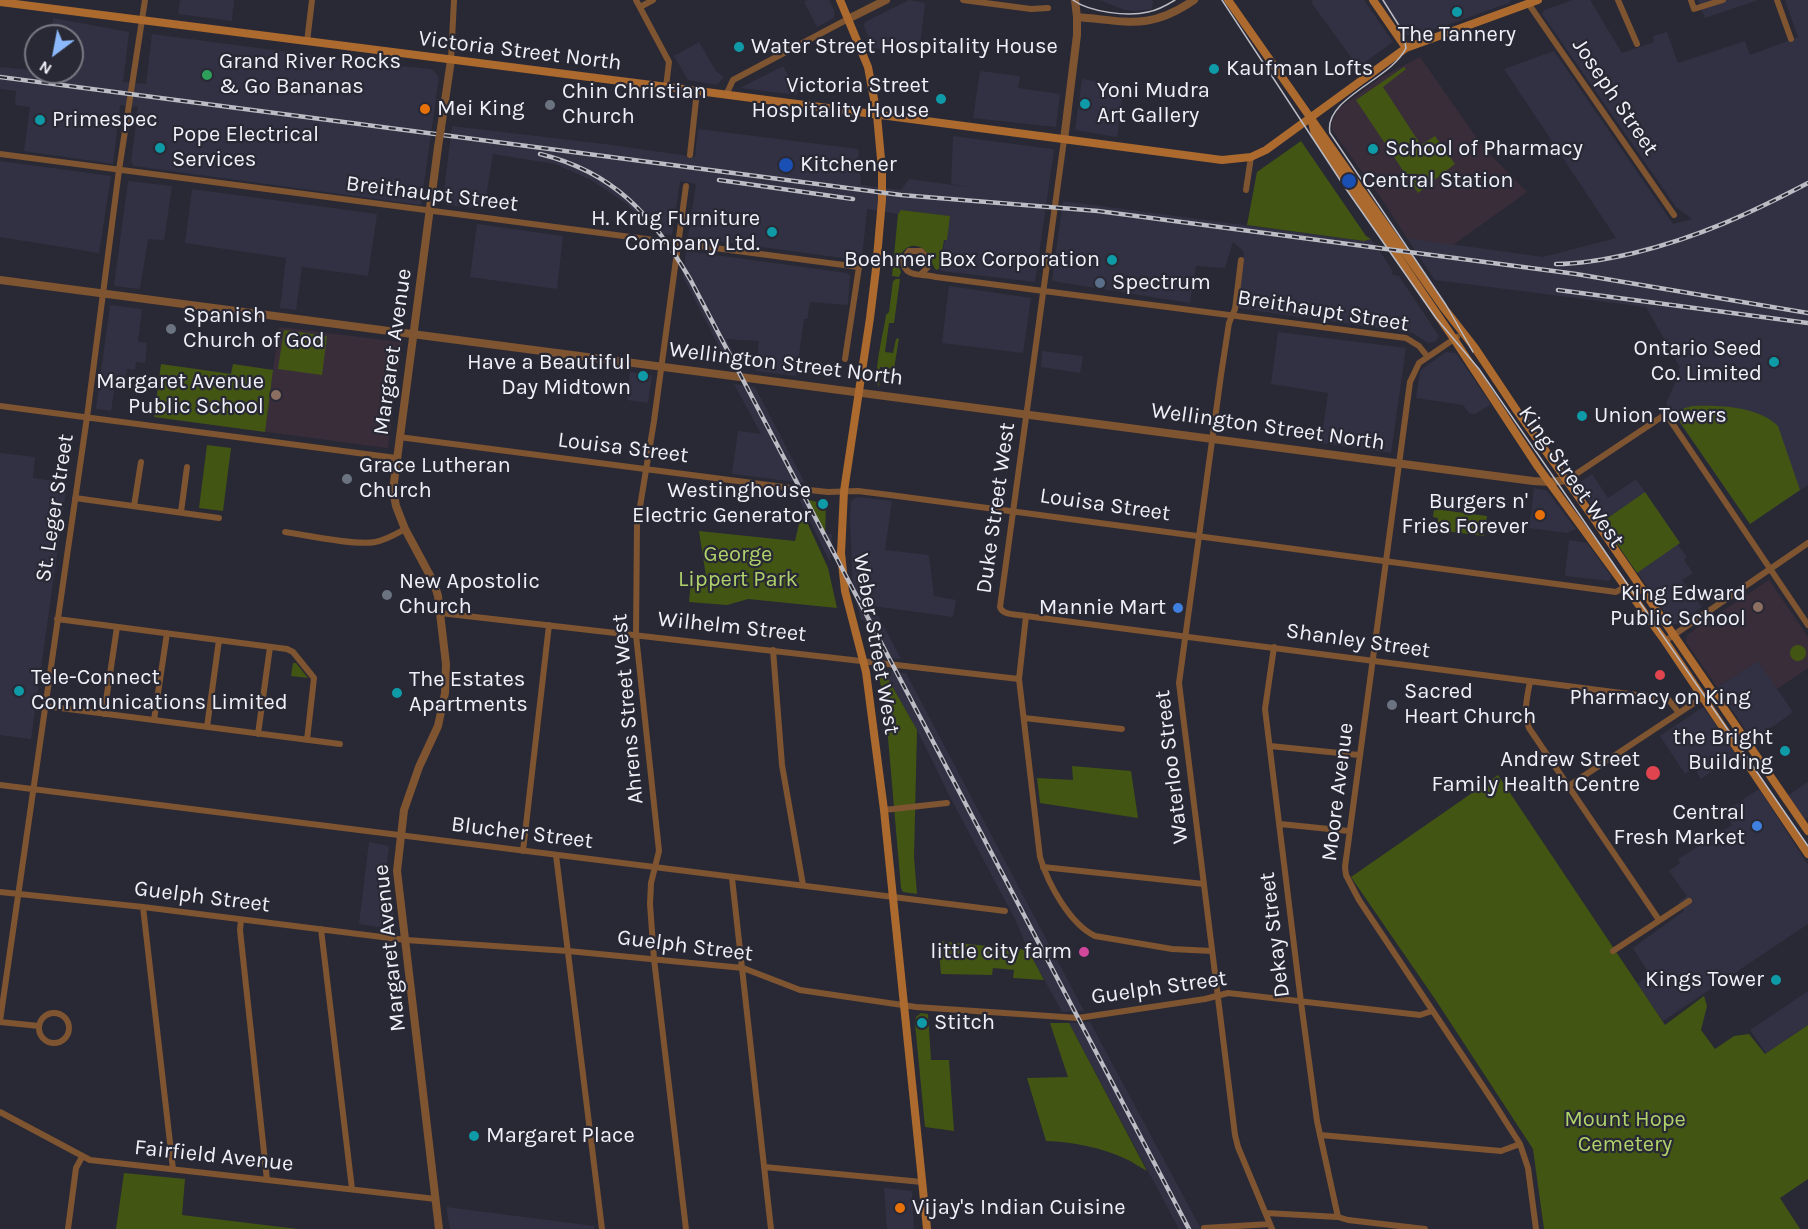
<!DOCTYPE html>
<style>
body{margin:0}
#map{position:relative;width:1808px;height:1229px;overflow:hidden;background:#292935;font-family:Karla,sans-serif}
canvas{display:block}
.north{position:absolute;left:24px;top:24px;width:60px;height:60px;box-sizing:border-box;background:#292935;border:2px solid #797983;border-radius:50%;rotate:212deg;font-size:16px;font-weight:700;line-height:24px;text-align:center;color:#f0f0f8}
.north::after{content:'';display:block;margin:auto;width:21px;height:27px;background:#8bb9fc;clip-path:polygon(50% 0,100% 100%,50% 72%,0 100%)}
</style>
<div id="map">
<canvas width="1808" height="1229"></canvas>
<div class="north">N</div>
</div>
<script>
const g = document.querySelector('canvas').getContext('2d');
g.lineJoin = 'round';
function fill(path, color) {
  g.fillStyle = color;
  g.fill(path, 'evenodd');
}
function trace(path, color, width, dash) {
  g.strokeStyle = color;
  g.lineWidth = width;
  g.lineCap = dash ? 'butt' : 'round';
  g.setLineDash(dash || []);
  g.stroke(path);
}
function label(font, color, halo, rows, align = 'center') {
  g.font = font + ' Karla,sans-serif';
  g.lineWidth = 4.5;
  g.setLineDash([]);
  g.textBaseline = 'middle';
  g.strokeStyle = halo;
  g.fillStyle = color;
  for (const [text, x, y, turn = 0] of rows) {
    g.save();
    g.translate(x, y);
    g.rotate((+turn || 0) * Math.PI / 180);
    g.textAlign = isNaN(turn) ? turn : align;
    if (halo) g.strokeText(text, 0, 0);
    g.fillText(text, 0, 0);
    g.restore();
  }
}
fill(new Path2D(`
 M180 0H234L232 21 178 14Z
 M808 0H829L834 10V18L817 27 804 2Z
 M909 0 925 3 919 55 872 48 864 26 865 22Z
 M1099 0H1152L1153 2 1152 9 1136 11 1125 10Z
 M1313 0H1364L1393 42 1358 67 1311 2Z
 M1381 0H1511L1509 3 1413 37 1404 34Z
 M1573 0H1590L1622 53 1654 42 1653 36 1667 32 1678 63 1745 41 1750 55 1798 37 1785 0H1808V485L1750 524 1666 403 1680 372 1677 370 1680 367 1646 307 1435 280 1407 238 1543 257 1616 238 1504 69 1554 51 1673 224 1692 219 1676 207 1542 14 1544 10Z
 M1698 0H1758L1705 18Z
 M53 18 129 32 123 82 146 84 152 34 379 64 432 69 439 77 421 205 134 166 131 162 138 107 120 105 113 164 24 151 30 107 15 105 16 91 0 89V67L30 70 32 50H36V72H72V36H51Z
 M699 42 716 71 724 77 717 85 688 80 674 56Z
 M783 66 793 85 798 86 797 95 740 88Z
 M980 71 1020 76 1018 88 1060 94 1056 127 973 118Z
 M1082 79 1124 85 1117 137 1075 130Z
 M452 126 612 145 695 157 698 129 858 149 861 185 901 190 909 179 974 188 951 184 953 136 1052 149 1054 150 1035 282 942 271 939 269 950 216 901 210 898 214 867 209 862 257 850 259 688 237 696 184 680 181 672 235 663 234 650 231 643 220 624 202 591 180 555 164 493 154 484 209 447 205 443 200Z
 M0 161 111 176 99 253 0 237Z
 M128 181 172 186 164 240 148 239 140 289 114 286Z
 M192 189 377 214 368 276 302 267 296 310 280 308 286 258 185 243Z
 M1063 201 1364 241 1371 239 1385 259 1392 270V274L1399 276 1439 336 1436 341 1428 343 1413 333 1238 308 1237 305 1244 252 1233 242 1225 268 1196 266 1190 303 1052 281Z
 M477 224 563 236 557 289 470 277Z
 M686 251 847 273 850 276 848 305 810 302 807 319H804L796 376 756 371 759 341 726 339 742 369 730 368 683 277Z
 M949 286 1031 298 1023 353 942 343Z
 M110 305 142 309 138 342 147 343 145 363 136 362 135 370 127 369 124 386 115 385 111 411 96 409Z
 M1278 332 1406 348 1391 453 1321 443 1328 393 1271 384Z
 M1042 351 1083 356 1080 373 1041 367Z
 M1446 352 1456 353 1490 403V405L1475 414 1469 413 1463 405 1416 398 1420 372 1423 368Z
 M630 372 652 375 648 403 627 400Z
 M734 384 755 387 805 483 732 474 738 431 761 434Z
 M0 453 35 457 33 478 67 483 31 739 0 735Z
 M1592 474 1608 498 1636 479 1680 543 1678 545 1687 557 1684 560 1693 573 1682 580 1702 607 1677 624H1673L1580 489V482Z
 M1534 488 1547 491 1576 529 1567 533 1529 528Z
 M857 497 892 501 885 550 929 555 934 596 956 600 953 617 873 606 901 659 884 658 868 626 864 620H861L853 587 852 571 850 518 851 501Z
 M799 499 809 500 808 503 825 535 832 534 830 562Z
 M1569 540 1587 543 1611 576 1610 581 1565 576Z
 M1758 661 1793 712 1753 741 1717 687Z
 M883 670 906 673 1084 1011 1062 1012 1028 950 1015 919 951 799 917 730Z
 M1703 707 1737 755 1701 779 1694 768 1685 774 1660 736Z
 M1808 782V817L1803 821 1787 796Z
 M1759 789 1808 865V924L1663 1021 1637 984 1650 975 1633 948 1684 911 1679 902 1687 896 1669 871 1680 863 1678 859 1732 825 1724 812Z
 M369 842 389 846 387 863 395 926 392 929 359 924Z
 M1808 991V1025L1766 1053 1750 1030Z
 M1090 1022 1201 1229H1179L1069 1023Z
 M884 1188 912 1191 914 1229H887Z
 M446 1207 594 1226V1229H450Z`), '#323143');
fill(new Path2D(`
 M1420 57 1483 147 1527 192 1453 245 1407 238 1383 201 1332 130V122L1338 109 1382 77Z
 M279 327 400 342 402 344 388 448 154 417 161 364 231 374 233 364 273 370Z
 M1769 580 1808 637V668L1777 689 1758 661 1717 687 1686 642 1687 635Z`), '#3a2d3a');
fill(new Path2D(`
 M1404 67 1406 69 1383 87 1421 145 1435 136 1455 164 1418 193 1356 100Z
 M1301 141 1366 236 1371 239 1364 241 1247 225 1257 172Z
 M901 210 950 216 947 240H944L939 269 936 270C931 264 931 254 923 249 907 238 894 258 901 272L899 277 892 276 898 214Z
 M896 279H900L894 323H889L885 352 893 353 896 339 899 338 894 369 880 367 879 387C872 374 884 332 886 315L889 312 893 281Z
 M284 330 327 336 322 375 278 369Z
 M161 364 231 374 233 364 273 370 265 432 154 417Z
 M1692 406C1719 405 1758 406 1778 426L1800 490 1750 524 1675 415 1679 410Z
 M207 445 231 448 223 511 199 508Z
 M1645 492 1680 543 1637 573 1602 522Z
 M809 500 826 504 825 536 808 503Z
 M1434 509 1487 516 1484 536 1437 530 1438 518 1433 517Z
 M802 511 828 568 837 608 748 599 727 605 689 602 691 582 707 583 699 531 795 541Z
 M1790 653a8 8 0 1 1 16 0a8 8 0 1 1-16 0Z
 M293 663H296L308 678 291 676Z
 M877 669 883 670 917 730 914 857 917 894 903 892 901 888 885 703Z
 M1072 766 1131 771 1138 818 1040 803 1037 778 1073 780Z
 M1498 775 1665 1025 1704 996 1707 1006 1701 1030 1715 1049 1734 1036 1749 1034 1765 1054 1808 1025V1179L1780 1198 1800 1229H1544L1533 1149 1435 999 1351 877Z
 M938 941 1028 950 1044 980 1013 978 1014 970 993 968 992 975 941 974Z
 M921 1013 928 1014 931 1060H949L954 1131 925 1127 915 1024 916 1017Z
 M1050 1023H1069L1147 1171C1139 1167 1133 1162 1126 1159 1100 1147 1073 1142 1046 1141L1027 1078 1068 1077Z
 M124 1173 185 1179 182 1215 298 1229H116Z`), '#425513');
trace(new Path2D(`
 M636 0 669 62 666 87
 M963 0 1031 9 1048 8
 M1618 0 1637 44
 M1691 0 1694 9 1723 0
 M1777 0 1791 39
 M1528 3 1674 215
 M640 7 653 0
 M307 42 312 0
 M451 60 454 0
 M726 95 733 80 848 19
 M1064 140 1000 607C1003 616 1017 614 1026 616L1668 699 1679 713
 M0 154 859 267 845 359
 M690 155 697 91
 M686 186 654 421 637 525 636 635 659 851 651 883 650 904 654 959 686 1229
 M1246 190 1251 157
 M1241 260 1235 309 1229 323 1221 375 1179 683 1235 1135 1238 1147 1272 1229
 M922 273 928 267V258L921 251H909L903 260C904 279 922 273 936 277L1406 338 1419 346 1427 356
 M1457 337 1419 363 1410 382 1345 867 1346 875 1359 900 1492 1100 1520 1144 1528 1168 1536 1229
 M0 406 396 458
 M399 437 799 489 828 492 858 491 890 495 1616 592 1626 586
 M1567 480 1666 414 1808 625
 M75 498 219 518
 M134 506 141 462
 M181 512 187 467
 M285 532C305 535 356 546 375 542 386 540 396 534 405 529
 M440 613 1019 679
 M1026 616 1019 679 1040 857C1048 884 1070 924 1095 936L1172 949 1212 951
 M57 619 287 649 293 652 314 678 307 740
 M1665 641 1808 543
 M1274 647 1265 709 1301 1002 1317 1121 1338 1217
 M773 650 782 765 803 885
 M1530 682C1527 697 1523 713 1529 728L1659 920
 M45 706 340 744
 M104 714 117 627
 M1024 718 1122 729
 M154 720 167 633
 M207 727 219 640
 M258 734 270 647
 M1270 746 1359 755
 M0 785 1005 911
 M1567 787 1703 697
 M884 810 947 803
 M1280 824 1349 831
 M523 851 549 625
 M556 855 602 1229
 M1043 867 1204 884
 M732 878 771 1229
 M0 892 143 907 406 940 568 951 743 968 800 990 916 1007 1078 1018 1205 999 1228 993 1420 1015 1432 1011
 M143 907 173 1169
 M241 920 240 930 267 1180
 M321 929 352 1189
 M1613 951 1689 901
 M39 1028a15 15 0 1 1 30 0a15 15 0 1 1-30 0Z
 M0 1021 87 417 119 170 145 0
 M0 1022 39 1026
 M0 1112 90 1160 436 1199
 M1320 1135 1501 1151 1520 1144
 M764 1167 922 1182
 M1266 1213 1338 1217 1348 1220 1425 1229
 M1204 1228 1270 1224
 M68 1229 76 1168 82 1157`), '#7e5431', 6);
trace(new Path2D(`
 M1077 17C1127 21 1149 31 1194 0
 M848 19 886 0
 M441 128 451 60
 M1064 140 1077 35V17L1075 0
 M438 147 393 490 396 506 405 529 434 583 438 596 446 664 445 693 438 726 419 767 404 810 397 871 439 1229
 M0 280 1533 481 1549 482 1567 480`), '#7e5431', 8);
trace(new Path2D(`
 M840 0 868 67 877 115 882 170V200L876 269 870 318 844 491 841 553 845 591 866 672 884 810 927 1229
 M1228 0 1443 307 1475 348 1517 411 1590 513 1808 831
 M1373 0 1406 48
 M0 2 691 90 1222 160 1251 157 1266 150 1406 48 1538 0
 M1312 122 1315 135 1454 339 1538 467 1665 641 1808 854`), '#ac6a2e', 8);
trace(new Path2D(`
 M1073 0C1089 12 1128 17 1148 12 1158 10 1167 5 1175 0
 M1222 0 1344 186 1436 318 1479 369 1808 846
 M1383 0 1403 32 1406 48C1391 80 1323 98 1330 133L1446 305 1473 352`), '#bcbcc5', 1.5);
const rail = new Path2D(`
 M0 77 901 195 1098 211 1242 230 1576 274 1808 313
 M540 154C614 172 653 216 690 279L1189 1229
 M719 180 853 199
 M1556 264C1582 264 1608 259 1634 253 1699 237 1749 214 1808 183
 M1558 290 1808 323`);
trace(rail, '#bcbcc5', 4.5);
trace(rail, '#292935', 2, [7]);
trace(new Path2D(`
 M438 147 441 128`), '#7e5431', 8);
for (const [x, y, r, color] of [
 [1457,12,6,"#0f9aa8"],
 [739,47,6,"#0f9aa8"],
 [1214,69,6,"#0f9aa8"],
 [207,75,6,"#2e9e5b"],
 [941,99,6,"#0f9aa8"],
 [1085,104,6,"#0f9aa8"],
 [550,105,6,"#6b7280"],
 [425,109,6,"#e8710a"],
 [40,120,6,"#0f9aa8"],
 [160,148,6,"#0f9aa8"],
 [1373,149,6,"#0f9aa8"],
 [786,165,8,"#1a4fb4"],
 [1349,181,8,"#1a4fb4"],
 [772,232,6,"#0f9aa8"],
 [1112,260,6,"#0f9aa8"],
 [1100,283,6,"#5c6f8a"],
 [171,329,6,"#6b7280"],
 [1774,362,6,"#0f9aa8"],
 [643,376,6,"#0f9aa8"],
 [276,395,6,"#8d6e63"],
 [1582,416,6,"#0f9aa8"],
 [347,479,6,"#6b7280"],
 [823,504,6,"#0f9aa8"],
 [1540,515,6,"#e8710a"],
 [387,595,6,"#6b7280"],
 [1758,607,6,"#8d6e63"],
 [1178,608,6,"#3f7fe0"],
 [1660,675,6,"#e0444e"],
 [19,691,6,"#0f9aa8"],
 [397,693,6,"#0f9aa8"],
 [1392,705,6,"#6b7280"],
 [1785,751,6,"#0f9aa8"],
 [1653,773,8,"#e0444e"],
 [1757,826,6,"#3f7fe0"],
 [1084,952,6,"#d1479c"],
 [1776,980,6,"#0f9aa8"],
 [922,1023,6,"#0f9aa8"],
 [474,1136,6,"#0f9aa8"],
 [900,1208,6,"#e8710a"]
]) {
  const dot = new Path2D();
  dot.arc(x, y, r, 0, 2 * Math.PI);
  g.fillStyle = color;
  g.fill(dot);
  trace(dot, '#292935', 2);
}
label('22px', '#f0f0f8', '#292935', [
 ["The Tannery",1457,35,"center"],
 ["Water Street Hospitality House",751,47],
 ["Grand River Rocks",219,62],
 ["& Go Bananas",219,87],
 ["Kaufman Lofts",1226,69],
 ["Victoria Street",929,86,"right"],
 ["Hospitality House",929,111,"right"],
 ["Yoni Mudra",1097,91],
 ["Art Gallery",1097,116],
 ["Chin Christian",562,92],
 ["Church",562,117],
 ["Mei King",437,109],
 ["Primespec",52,120],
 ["Pope Electrical",172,135],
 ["Services",172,160],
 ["School of Pharmacy",1385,149],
 ["Kitchener",800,165],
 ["Central Station",1362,181],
 ["H. Krug Furniture",760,219,"right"],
 ["Company Ltd.",760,244,"right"],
 ["Boehmer Box Corporation",1100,260,"right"],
 ["Spectrum",1112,283],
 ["Spanish",183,316],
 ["Church of God",183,341],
 ["Ontario Seed",1762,349,"right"],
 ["Co. Limited",1762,374,"right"],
 ["Have a Beautiful",631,363,"right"],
 ["Day Midtown",631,388,"right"],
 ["Margaret Avenue",264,382,"right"],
 ["Public School",264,407,"right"],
 ["Union Towers",1594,416],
 ["Grace Lutheran",359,466],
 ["Church",359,491],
 ["Westinghouse",811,491,"right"],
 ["Electric Generator",811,516,"right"],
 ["Burgers n'",1528,502,"right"],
 ["Fries Forever",1528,527,"right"],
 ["New Apostolic",399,582],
 ["Church",399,607],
 ["King Edward",1746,594,"right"],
 ["Public School",1746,619,"right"],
 ["Mannie Mart",1166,608,"right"],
 ["Tele-Connect",31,678],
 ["Communications Limited",31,703],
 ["The Estates",409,680],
 ["Apartments",409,705],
 ["Sacred",1404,692],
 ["Heart Church",1404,717],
 ["Pharmacy on King",1660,698,"center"],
 ["the Bright",1773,738,"right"],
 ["Building",1773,763,"right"],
 ["Andrew Street",1640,760,"right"],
 ["Family Health Centre",1640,785,"right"],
 ["Central",1745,813,"right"],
 ["Fresh Market",1745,838,"right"],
 ["little city farm",1072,952,"right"],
 ["Kings Tower",1764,980,"right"],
 ["Stitch",934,1023],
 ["Margaret Place",486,1136],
 ["Vijay's Indian Cuisine",912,1208]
], 'left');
label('22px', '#f0f0f8', '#292935', [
 ["Victoria Street North",520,51,7],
 ["Joseph Street",1615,97,56],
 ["Breithaupt Street",432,194,7],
 ["Breithaupt Street",1323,311,9],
 ["Margaret Avenue",393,352,-82],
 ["Wellington Street North",786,364,7],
 ["Wellington Street North",1268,427,8],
 ["Louisa Street",623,448,7],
 ["King Street West",1571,477,55],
 ["Louisa Street",1105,505,8],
 ["St. Leger Street",55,508,-81],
 ["Duke Street West",996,508,-82],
 ["Wilhelm Street",732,627,6],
 ["Shanley Street",1358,641,8],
 ["Weber Street West",876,644,80],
 ["Ahrens Street West",628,709,-95],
 ["Waterloo Street",1172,767,-97],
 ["Moore Avenue",1338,792,-83],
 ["Blucher Street",522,833,7],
 ["Guelph Street",202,897,7],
 ["Dekay Street",1275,935,-97],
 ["Guelph Street",685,946,7],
 ["Margaret Avenue",390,948,-96],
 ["Guelph Street",1159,988,-8],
 ["Fairfield Avenue",214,1156,6]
]);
label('22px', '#b0d26b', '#292935', [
 ["George",738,555],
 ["Lippert Park",738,580],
 ["Mount Hope",1625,1120],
 ["Cemetery",1625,1145]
]);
</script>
